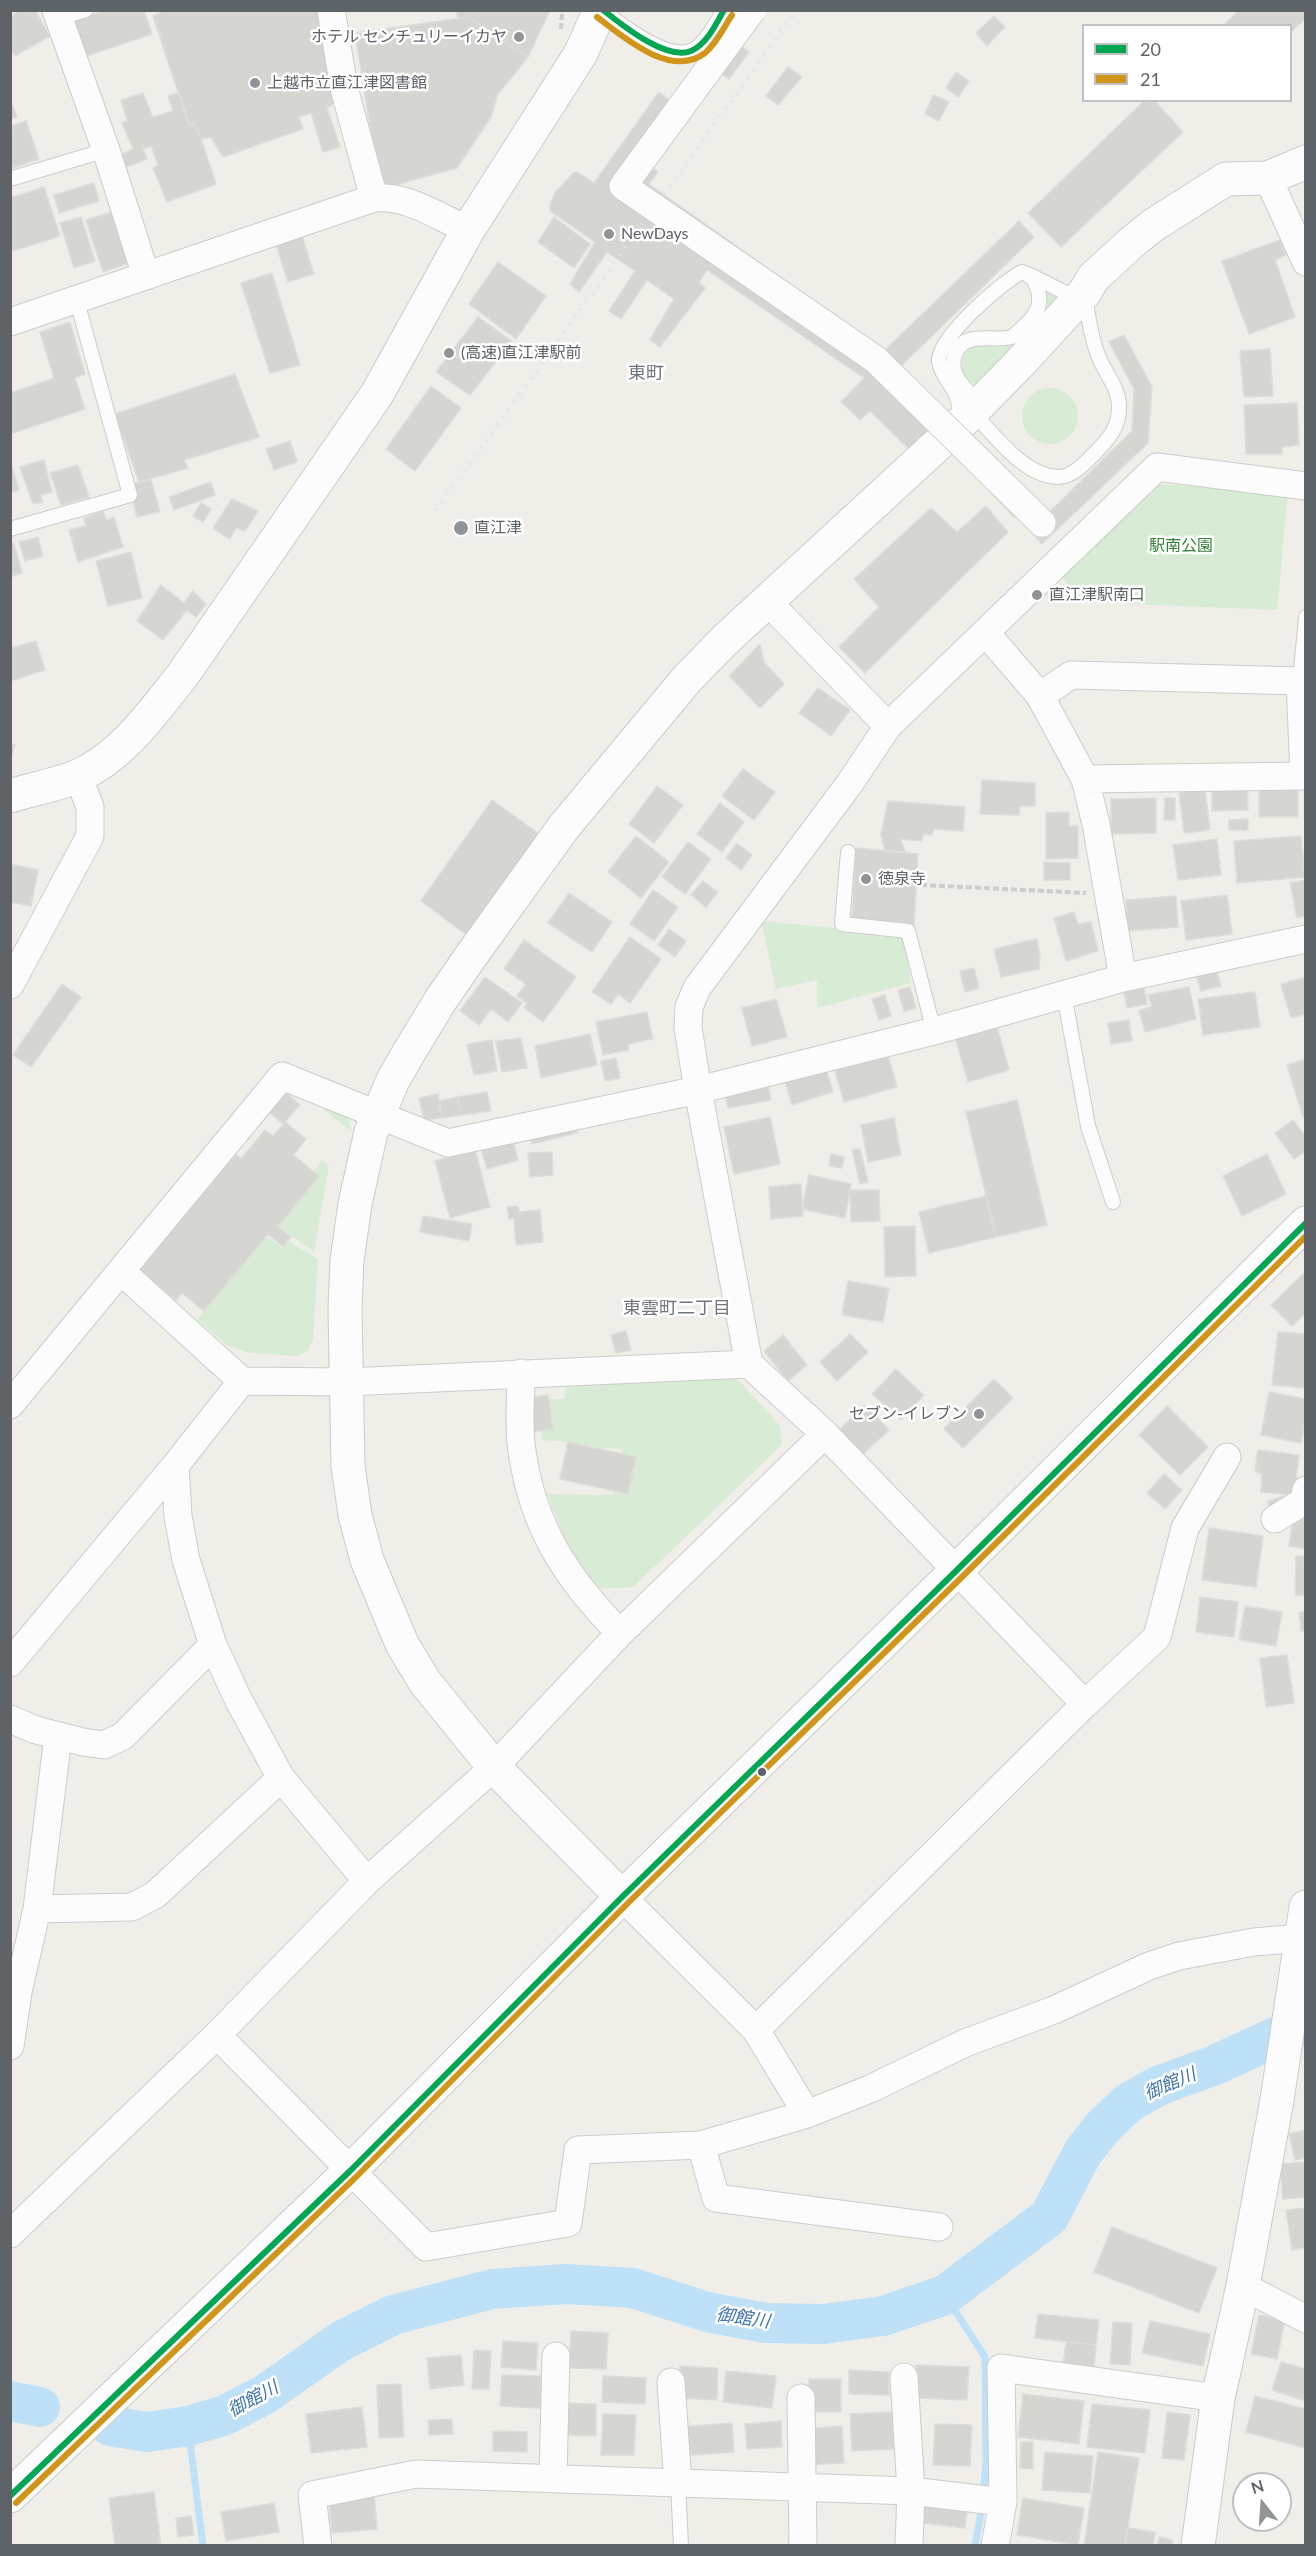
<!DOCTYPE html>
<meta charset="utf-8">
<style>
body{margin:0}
#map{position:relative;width:1316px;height:2556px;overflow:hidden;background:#efeee9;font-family:Lato,sans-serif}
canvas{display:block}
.frame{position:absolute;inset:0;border:12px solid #5e6368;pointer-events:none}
.legend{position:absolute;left:1082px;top:24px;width:210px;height:78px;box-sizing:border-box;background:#fff;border:2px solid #bfc1c3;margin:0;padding:8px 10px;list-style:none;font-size:18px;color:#5e6368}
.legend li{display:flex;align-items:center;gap:12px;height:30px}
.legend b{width:30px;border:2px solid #bfc1c3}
.north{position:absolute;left:1232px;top:2472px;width:60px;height:60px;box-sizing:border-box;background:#fff;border:2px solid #bfc1c3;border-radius:50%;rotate:343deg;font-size:16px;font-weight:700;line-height:24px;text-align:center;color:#5e6368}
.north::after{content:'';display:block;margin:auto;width:21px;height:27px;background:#919495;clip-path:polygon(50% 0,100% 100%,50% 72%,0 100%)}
</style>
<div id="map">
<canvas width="1316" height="2556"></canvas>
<div class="frame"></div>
<ul class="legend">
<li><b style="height:8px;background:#00a651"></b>20</li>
<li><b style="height:8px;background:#d1951a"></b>21</li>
</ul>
<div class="north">N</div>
</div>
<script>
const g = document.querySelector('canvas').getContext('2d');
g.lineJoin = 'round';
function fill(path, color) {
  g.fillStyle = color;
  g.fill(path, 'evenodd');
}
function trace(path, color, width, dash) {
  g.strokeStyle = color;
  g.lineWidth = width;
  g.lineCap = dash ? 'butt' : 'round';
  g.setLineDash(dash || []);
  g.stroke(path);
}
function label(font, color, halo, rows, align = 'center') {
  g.font = font + ' Lato,"Noto Sans JP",sans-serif';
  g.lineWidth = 5;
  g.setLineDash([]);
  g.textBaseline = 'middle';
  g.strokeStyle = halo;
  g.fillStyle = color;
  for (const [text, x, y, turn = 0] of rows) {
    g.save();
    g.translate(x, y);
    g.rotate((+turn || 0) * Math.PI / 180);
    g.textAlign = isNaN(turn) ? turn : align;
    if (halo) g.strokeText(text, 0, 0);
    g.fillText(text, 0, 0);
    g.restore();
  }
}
fill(new Path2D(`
 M1043 286 1057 298 1068 302 982 385C960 384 954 355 975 346 985 341 1002 345 1013 345 1035 325 1049 318 1043 286Z
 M1022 416a28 28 0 1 1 56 0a28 28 0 1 1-56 0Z
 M1157 484 1288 492 1277 610 1081 602 1061 576Z
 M761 921 904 935 911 983 817 1008V980L776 989Z
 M327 1107 347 1114 351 1131 324 1110Z
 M322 1160 329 1165 314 1252 279 1227 317 1177 313 1173Z
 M266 1235 282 1248 288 1241 318 1259 313 1340 308 1350 298 1356 249 1353 229 1346 197 1320Z
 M733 1374 780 1426 782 1445 633 1587 593 1589 573 1560 547 1494 613 1495 615 1484 620 1483 622 1449 575 1447V1442L541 1440 543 1399H565L566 1375Z`), '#d7ebd5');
trace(new Path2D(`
 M945 2295 985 2357 986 2463 983 2496
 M188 2426 203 2546
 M975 2546 982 2507`), '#bee1f8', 7);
trace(new Path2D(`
 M10 2401 40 2407
 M110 2426 147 2432 188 2426 223 2416 264 2395 341 2341 393 2315 492 2289 566 2284 633 2288 707 2312 766 2323 823 2324 883 2316 945 2295 1049 2217 1083 2152 1102 2128 1128 2103 1158 2086 1215 2065 1306 2023`), '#bee1f8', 40);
const building = new Path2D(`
 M21 10H35L50 36 15 56 10 48V17Z
 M106 10H144L152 34 86 56 68 23Z
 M167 10H320L341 81 330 85 335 103 327 108 340 147 323 152 311 113 299 117 303 129 223 157 211 137 201 139 194 124 189 125 153 16Z
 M455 10H550L528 57 469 17 458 18Z
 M744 10H766L741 46 749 52 729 79 720 73 650 166 658 172 649 184 884 351 1019 221 1034 237 901 366 1034 496 1014 517 933 430 911 451 870 411 860 420 841 402 864 378 707 270 699 282 705 288 660 347 650 340 674 299 647 280 621 319 609 311 635 271 607 252 579 292 570 284 595 242 550 211V205L555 193 572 174 577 172 594 183 659 92 675 104Z
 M1239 10H1306V18L1290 33V26H1223Z
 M994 16 1005 27 987 46 976 33Z
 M469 17 528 57 498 94 491 117 457 168 380 189 355 33Z
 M788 67 802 77 778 105 766 96Z
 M956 72 969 81 958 97 946 88Z
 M143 93 153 117 173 111 168 96 179 93 189 125 194 124 201 139 216 184 167 202 153 168 158 165 151 146 143 149 147 159 121 169 116 157 133 149 122 123 127 120 121 100Z
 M933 95 949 102 939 121 925 114Z
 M1145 100H1154L1183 132 1061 247 1028 213Z
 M13 106 17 117 10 119V107Z
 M26 121 39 159 10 169V134L13 133 11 126Z
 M94 183 99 201 59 213 54 195Z
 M44 187 60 236 10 252V198Z
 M112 212 129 263 103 272 86 220Z
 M81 217 95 261 74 268 60 223Z
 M554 217 590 244 574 268 538 242Z
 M301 233 314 274 288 282 275 241Z
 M1280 240 1286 255 1275 260 1295 317 1249 334 1222 261Z
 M498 262 546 296 516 339 469 304Z
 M272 273 300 365 270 373 241 283Z
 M478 317 512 341 470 395 436 372Z
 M70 322 85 374 75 378 85 409 10 434V393L54 378 40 332Z
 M1124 335 1152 387 1148 443 1042 544 1030 531 1132 431 1134 389 1109 342Z
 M1270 349 1273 396 1244 397 1240 351Z
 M235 374 259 437 184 460 188 468 139 482 115 414Z
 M431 386 461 408 415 471 386 449Z
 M1297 403 1299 445 1282 447V454H1246L1244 405Z
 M290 441 297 462 274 470 266 449Z
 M10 460 19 490 10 493Z
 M44 460 52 492 40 495 43 502 33 504 20 467Z
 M78 465 89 497 61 505 50 473Z
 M151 479 160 512 137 517 129 485Z
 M211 482 215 495 174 510 169 497Z
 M232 499 258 511 245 531 236 528 230 539 213 528Z
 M201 503 211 509 203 522 193 516Z
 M986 506 1008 532 865 673 839 647 879 607 854 579 931 508 957 532Z
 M103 511 107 520 114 517 123 547 78 562 69 530 86 526 84 518Z
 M38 537 43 556 25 561 19 542Z
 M14 543 22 573 10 577V544Z
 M131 552 142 598 108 606 96 561Z
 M161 585 184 603 193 591 206 604 196 617 187 610 163 640 137 621Z
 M36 641 45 670 10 681V648Z
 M760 644 764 662 784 684 760 708 729 676Z
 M818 688 850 710 831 736 799 713Z
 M10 744 15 745 10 761Z
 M743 769 775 792 754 820 722 796Z
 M982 780 1035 783V806H1020L1019 815 980 814Z
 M1247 780 1248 810 1212 811V781Z
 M1259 781H1298V817H1259Z
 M657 786 683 805 654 843 629 824Z
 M1205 790 1210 830 1184 833 1179 792Z
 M1156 798V833L1111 834V799Z
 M1165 798H1175V820H1164Z
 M492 800 542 836 468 936 421 901Z
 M888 801 965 807 963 831 933 829 932 835 923 834 922 841 900 839 906 852 885 850 881 835Z
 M720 803 744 822 722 852 697 834Z
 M1069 812V826H1078V858L1046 859V813Z
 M1248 819V830H1229V820Z
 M636 836 669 862 641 898 608 872Z
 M1301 836 1305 877 1237 883 1234 841Z
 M1217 839 1221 875 1178 880 1173 845Z
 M688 842 711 859 685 894 662 877Z
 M737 843 752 855 741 870 726 858Z
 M856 848 918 854 914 926 852 920Z
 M1044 862 1070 863V880H1044Z
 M10 864 38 870 31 906 10 902Z
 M1306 880V916L1297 918 1290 883Z
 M703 881 718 892 706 907 691 895Z
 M653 890 678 907 654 941 630 924Z
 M569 893 612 922 592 952 548 923Z
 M1227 895 1232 934 1186 940 1181 901Z
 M1176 896 1178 927 1128 931 1126 900Z
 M1074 912 1078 924 1091 922 1098 951 1066 961 1054 918Z
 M669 929 686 941 675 957 658 945Z
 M630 937 661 959 630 1003 618 994 611 1004 592 992Z
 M1037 939 1040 957 1039 969 1001 977 994 949Z
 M524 940 576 977 543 1022 524 1008 527 1003 517 996 526 984 504 969Z
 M974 968 979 988 965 992 960 971Z
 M1216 969 1221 986 1201 991 1196 975Z
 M485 977 522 1003 508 1022 491 1009 479 1025 460 1011Z
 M1306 977V1014L1291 1018 1281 984Z
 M1143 983 1147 1004 1127 1008 1123 987Z
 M62 984 81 997 31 1067 13 1055Z
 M910 987 916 1008 904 1012 898 990Z
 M1189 987 1196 1019 1145 1032 1139 1011 1152 1006 1148 995Z
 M1255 992 1260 1027 1203 1035 1198 999Z
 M885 995 891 1016 879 1020 872 999Z
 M776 999 787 1037 752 1046 742 1008Z
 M647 1012 653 1039 628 1044 629 1050 603 1055 596 1022Z
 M1129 1020 1132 1041 1111 1044 1108 1023Z
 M996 1023 1009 1070 968 1082 954 1034Z
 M590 1034 597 1065 541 1078 535 1046Z
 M882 1035 897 1087 844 1102 829 1050Z
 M521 1038 527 1068 502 1072 496 1041Z
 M492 1040 497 1071 474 1075 467 1044Z
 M821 1053 833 1092 792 1105 780 1065Z
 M616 1058 620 1078 605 1081 601 1061Z
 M1306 1059V1117H1303L1287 1065Z
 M765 1071 771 1100 728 1108 722 1079Z
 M284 1091 300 1105 283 1124 268 1111Z
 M487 1092 491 1111 461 1115 458 1097Z
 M438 1094 442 1118 424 1120 419 1098Z
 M458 1097 461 1115 442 1118 439 1101Z
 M1017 1100 1047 1225 996 1237 966 1112Z
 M572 1113 577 1133 532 1144 527 1125Z
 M770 1117 780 1164 734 1174 724 1127Z
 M894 1118 901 1155 868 1162 861 1125Z
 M1293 1120 1306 1137V1151L1294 1159 1275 1133Z
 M285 1122 306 1139 293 1155 319 1176 278 1227 291 1237 283 1247 268 1234 204 1311 182 1293 176 1300 139 1270 236 1154 241 1159 265 1130 273 1136Z
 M517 1130 520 1142 514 1144 518 1160 487 1169 480 1146Z
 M860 1149 868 1182 860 1184 852 1150Z
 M475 1150 490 1207 450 1218 435 1161Z
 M552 1152 553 1175 530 1177 528 1153Z
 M831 1154 844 1157 842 1168 829 1166Z
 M1267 1154 1286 1194 1242 1216 1223 1176Z
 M809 1175 851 1184 845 1218 802 1209Z
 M801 1184 803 1216 771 1219 769 1187Z
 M850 1190H879L880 1221 851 1222Z
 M986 1196 996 1237 929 1253 919 1212Z
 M518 1206 519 1212 540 1210 543 1242 516 1245 514 1218 509 1219 507 1207Z
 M423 1216 472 1224 469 1241 420 1232Z
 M915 1226 916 1276 885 1277 884 1227Z
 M1305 1272 1306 1313 1292 1326 1271 1305Z
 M848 1281 889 1288 883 1322 842 1315Z
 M626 1331 631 1350 616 1353 611 1335Z
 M1278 1332 1306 1334V1388L1272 1385Z
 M850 1334 868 1352 837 1381 820 1362Z
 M783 1335 807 1365 788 1381 764 1351Z
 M896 1369 924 1395 901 1420 872 1394Z
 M994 1379 1013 1398 963 1448 944 1429Z
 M1269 1392 1306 1399V1417L1301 1443 1261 1435Z
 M548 1395 553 1429 530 1432 526 1398Z
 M865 1405 889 1430 861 1456 837 1432Z
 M1167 1406 1208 1447 1180 1475 1139 1435Z
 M568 1442 636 1457 628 1494 560 1479Z
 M1258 1450 1299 1455 1294 1495 1261 1492 1262 1474 1255 1471Z
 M1164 1474 1182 1490 1165 1509 1147 1493Z
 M1285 1496 1288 1507 1270 1512 1268 1501Z
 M1293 1518 1306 1520V1549L1289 1546Z
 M1209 1528 1263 1536 1256 1587 1202 1580Z
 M1296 1556H1306V1595H1295Z
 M1200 1597 1238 1602 1234 1637 1196 1632Z
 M1245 1606 1282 1612 1276 1646 1239 1640Z
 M1306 1611V1631H1301L1299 1612Z
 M1287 1655 1294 1703 1266 1707 1260 1658Z
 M1306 2130V2158L1295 2160 1289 2134Z
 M1306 2162V2197L1283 2199 1280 2164Z
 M1306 2208V2248L1292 2250 1286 2210Z
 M1112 2227 1217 2268 1199 2313 1094 2272Z
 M1038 2314 1099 2320 1096 2345 1035 2338Z
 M1259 2315 1285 2320 1277 2359 1251 2354Z
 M1150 2321 1210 2334 1203 2366 1142 2353Z
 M1113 2322 1132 2323 1130 2365 1110 2364Z
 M571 2331 608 2333 606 2369 569 2368Z
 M503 2341 538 2343 536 2370 501 2367Z
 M1066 2342 1096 2345 1093 2376 1062 2373Z
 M474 2350 491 2351 489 2389H472Z
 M461 2355 464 2385 430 2389 427 2358Z
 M1281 2362 1306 2369V2401L1272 2390Z
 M916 2365 969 2367 967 2400 915 2398Z
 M680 2366 718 2368 717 2400 679 2398Z
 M849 2370 889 2372V2395L849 2394Z
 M726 2371 776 2376 772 2408 723 2402Z
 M502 2375 541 2376 540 2408 500 2406Z
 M603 2376 646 2378 645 2404 602 2402Z
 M809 2379H841V2412H809Z
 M401 2384 404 2437 379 2438 377 2385Z
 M1023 2394 1084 2401 1079 2444 1018 2437Z
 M1255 2396 1306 2409V2448L1246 2432Z
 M563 2403 596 2404V2436L563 2435Z
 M1092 2404 1150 2410 1145 2453 1087 2447Z
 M362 2407 367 2447 311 2453 306 2414Z
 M892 2412 894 2449 852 2451 850 2414Z
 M1167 2412 1190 2415 1184 2460 1162 2458Z
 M603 2414 636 2415 634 2455H601Z
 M452 2419 453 2434 429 2435 428 2420Z
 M781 2421 782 2447 747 2449 745 2424Z
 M732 2423 734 2452 681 2456 679 2427Z
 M935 2424 972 2425 970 2466 933 2465Z
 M842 2426 844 2463 807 2465 805 2429Z
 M493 2431 527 2432V2452L493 2451Z
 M1021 2442H1033V2469L1020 2468Z
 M1045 2452 1093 2456 1090 2493 1042 2490Z
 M1098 2452 1139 2458 1125 2546H1084Z
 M918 2491 968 2497 965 2528 915 2522Z
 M154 2492 161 2546H115L109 2498Z
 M374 2493 377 2529 332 2533 329 2497Z
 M1023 2498 1084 2508 1078 2545 1017 2535Z
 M274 2503 279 2532 226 2541 221 2512Z
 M191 2516 194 2535 178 2537 176 2518Z
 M1128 2528 1155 2532 1153 2546H1125Z
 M1159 2537 1173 2540 1172 2546H1157Z`);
fill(building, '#d5d5d2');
trace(building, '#deddd8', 1.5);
const lane = new Path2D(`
 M602 10C622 25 677 70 700 45 710 35 717 22 724 10
 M59 18 86 10
 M10 179 106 150
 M1030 275 1078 299
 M972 412C995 435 1023 476 1058 477 1073 477 1085 463 1095 453 1109 439 1120 426 1119 405 1118 386 1104 372 1098 355 1091 337 1088 316 1085 297
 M961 418C960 408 959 400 954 391 949 382 941 373 939 362 936 339 1002 282 1022 272 1029 274 1033 278 1036 285 1047 310 1029 322 1012 337 999 340 987 337 974 339 955 342 948 363 958 379 964 388 972 396 979 405
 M10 529 130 495 77 301
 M1300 681 1306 617
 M848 852 842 924 908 931 934 1031
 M1064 994 1088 1126 1113 1202
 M678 2484 681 2546`);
const street = new Path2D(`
 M56 10 106 150 146 276
 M331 10 344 88 374 198C408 195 437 216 468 230
 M1268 178 1306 262
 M10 322 374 198
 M767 601 888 726
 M986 633 1040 696 1085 779 1096 824 1123 978
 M1040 696 1071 675 1300 681 1304 776 1085 779
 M10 985 90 836V807L78 776
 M122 1272 242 1381
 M521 1373C521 1398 518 1426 522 1451 533 1528 567 1579 620 1633
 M10 1405 282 1076 448 1143 698 1090 934 1031 1123 978 1306 939
 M175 1466 178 1516 186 1560 213 1645 238 1699 281 1778 367 1881
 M1275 1519 1304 1501 1306 1490
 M10 1663 175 1466 242 1381 347 1382 749 1364
 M1085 1704 1157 1637 1185 1528 1227 1457
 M10 1719 36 1730 83 1742 104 1745 123 1736 213 1645
 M622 1897 756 2030 807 2114
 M37 1909 132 1907 155 1895 281 1778
 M756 2030 1085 1704 825 1434 749 1364 698 1090 688 1028 689 1007 697 988 850 783 888 726 1157 467 1306 486
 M217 2035 426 2247 568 2223 578 2150 701 2145 807 2114 870 2089 965 2043 1054 2010 1149 1966 1179 1956 1254 1942 1301 1938
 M10 2046 18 1992 37 1909 58 1736
 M701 2145 716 2198 939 2227
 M10 2234 217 2035 367 1881 494 1767 620 1633 825 1434
 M1243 2286 1306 2319
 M904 2377 911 2491 909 2546
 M671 2382 678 2484
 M801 2398 803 2546
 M553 2478 556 2356
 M318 2546 312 2495 416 2474 911 2491 1003 2502
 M995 2546 1003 2502 1001 2368 1218 2398`);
const secondary = new Path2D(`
 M10 796C32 789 57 785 78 776 122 757 152 713 182 676L377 394 468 230 581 53 600 10
 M622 1897 494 1767 425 1682 402 1644 367 1560 355 1515 348 1466 345 1309 347 1260 355 1204 371 1132 393 1080 408 1054 440 1001 471 956 563 828 687 679 725 640 961 423 1021 362 1085 292 1093 278 1131 243 1152 226 1226 179 1268 178 1306 162
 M10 2496 350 2171 622 1897 955 1572 1306 1223
 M1198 2546 1218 2398 1243 2286 1277 2100 1306 1907`);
trace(lane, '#cccccb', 16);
trace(street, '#cccccb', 29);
trace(secondary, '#cbcbca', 35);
trace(new Path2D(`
 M561 29 562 10
 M921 885 1086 893`), '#cacfcb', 4, [6, 3]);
trace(lane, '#fdfcfc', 14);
trace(street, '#fdfcfc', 27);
trace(secondary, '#fdfcfc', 33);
trace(new Path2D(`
 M436 510 797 10`), '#e4e4e4', 4.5, [1.5, 8]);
const streetBridge = new Path2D(`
 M752 10 623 186 875 359 1042 523`);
trace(streetBridge, '#cccccb', 29, []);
trace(streetBridge, '#fdfcfc', 27);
trace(new Path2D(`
 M603 10C622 25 666 61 691 51 707 44 716 24 724 10
 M10 2496 350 2171 622 1897 955 1572 1306 1223`), '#00a651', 6);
trace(new Path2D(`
 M597 17C623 37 671 79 705 53 717 43 724 27 732 15
 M16 2503 356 2177 628 1903 961 1578 1306 1236`), '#d1951a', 6);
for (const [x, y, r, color] of [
 [519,37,6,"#919495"],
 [255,83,6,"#919495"],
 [609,234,6,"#919495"],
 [449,353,6,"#919495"],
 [461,528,8,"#919495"],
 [1037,595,6,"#919495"],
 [866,879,6,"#919495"],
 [979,1414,6,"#919495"],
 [762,1772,5,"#5e6368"]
]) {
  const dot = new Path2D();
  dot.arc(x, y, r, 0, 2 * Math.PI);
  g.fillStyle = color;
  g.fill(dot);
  trace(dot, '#fff', 2);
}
label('16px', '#5e6368', '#fff', [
 ["ホテル センチュリーイカヤ",507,37,"right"],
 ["上越市立直江津図書館",267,83],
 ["NewDays",621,234],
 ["(高速)直江津駅前",461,353],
 ["直江津",474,528],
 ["直江津駅南口",1049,595],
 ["徳泉寺",878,879],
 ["セブン-イレブン",967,1414,"right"]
], 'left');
label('16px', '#328235', '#fff', [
 ["駅南公園",1181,546]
]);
label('18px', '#6f757a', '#fff', [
 ["東町",646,373],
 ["東雲町二丁目",677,1308]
]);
label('italic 18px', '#3f75ac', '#fff', [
 ["御館川",1170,2084,-23],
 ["御館川",743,2318,8],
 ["御館川",253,2399,-29]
]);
</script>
